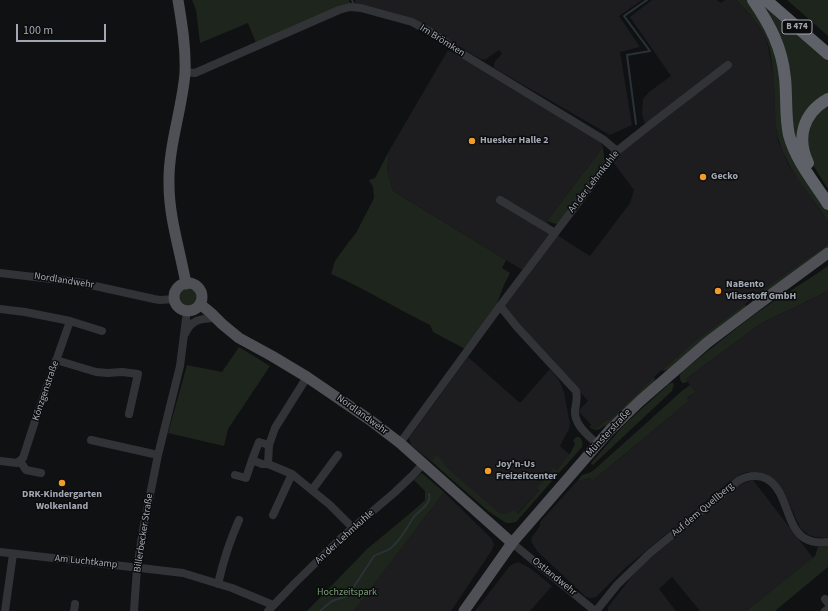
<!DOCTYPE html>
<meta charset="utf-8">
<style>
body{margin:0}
#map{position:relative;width:828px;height:611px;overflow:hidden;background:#101112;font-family:"Source Sans 3",sans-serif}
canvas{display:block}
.scale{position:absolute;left:16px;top:24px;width:90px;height:18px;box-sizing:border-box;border:2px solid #a2a8b3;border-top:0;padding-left:5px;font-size:12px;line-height:14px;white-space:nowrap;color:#a2a8b3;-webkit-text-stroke:3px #0c0c0d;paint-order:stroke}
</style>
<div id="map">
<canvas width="828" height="611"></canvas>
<div class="scale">100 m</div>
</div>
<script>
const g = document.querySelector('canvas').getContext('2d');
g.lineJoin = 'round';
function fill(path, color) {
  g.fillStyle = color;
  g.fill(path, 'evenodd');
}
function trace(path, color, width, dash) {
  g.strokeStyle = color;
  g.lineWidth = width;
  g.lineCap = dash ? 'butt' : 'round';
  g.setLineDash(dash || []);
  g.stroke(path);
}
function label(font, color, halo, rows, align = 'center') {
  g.font = font + ' "Source Sans 3",sans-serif';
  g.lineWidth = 3;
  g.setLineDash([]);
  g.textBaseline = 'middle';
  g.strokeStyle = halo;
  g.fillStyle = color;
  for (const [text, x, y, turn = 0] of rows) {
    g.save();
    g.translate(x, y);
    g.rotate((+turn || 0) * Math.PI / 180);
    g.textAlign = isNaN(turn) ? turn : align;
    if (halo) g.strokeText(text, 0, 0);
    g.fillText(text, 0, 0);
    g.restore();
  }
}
fill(new Path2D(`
 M355 0H642L619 16 640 47 620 52 632 125 610 135 494 68V64L496 60 502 54 499 50 485 60 483 59 482 60 427 27 354 5Z
 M652 0H717L721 3 725 0H736L754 20 764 34 767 42 770 57 774 79 776 127 778 141 788 164 828 222V244L758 293 752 299 696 340 654 377 610 419 606 420 595 429 578 411 588 401 504 307 529 274 393 191 387 170 389 151 448 50 600 142 603 147 547 221 557 235 590 256 630 203 634 190 613 162 645 124 642 114 643 99 649 92 671 76 630 17Z
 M828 291V537L825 538 815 537 809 535 801 529 796 519 784 492 777 483 762 473 753 472H747L741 474 729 482 624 569 596 597 591 598 586 597 537 551 532 543 531 540 532 537 540 526V522L578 480H583L590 478 592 481 689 401 687 399 694 392 686 379 760 324Z
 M468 357 520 403 550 369 559 380 564 392 570 424 569 429 560 446 570 455 512 520 500 518 411 445 409 438Z
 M753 480 813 558 746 611H700L672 577 659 589 676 611H608V607L633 575 646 562 736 487 742 484Z
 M444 492 492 539 494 545 492 550 451 611H354Z
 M518 562 530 568 552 586 530 611H475L509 567 513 564Z`), '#1d1d1f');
fill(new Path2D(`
 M192 0H349L351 5 256 43 248 23 200 43 196 10Z
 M736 0H749L778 56 784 117 828 209V222C812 196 788 171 779 141 775 129 775 115 775 102 774 84 773 48 763 33 756 21 746 10 736 0Z
 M760 0 828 59V96L822 100 798 150 789 105Z
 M787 0H828V36Z
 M828 102V189L811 162 807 150 809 123Z
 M603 147 604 157V161L558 223 556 224 547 221Z
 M389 151 387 170 393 191 506 260 502 268 510 273 504 285 496 306 465 349 433 332 430 325C397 309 366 289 331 274L335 261 348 243 356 233 374 198 373 187 369 180 375 178Z
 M828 244V251L757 298 755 296 758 293Z
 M828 266V291L760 324 686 379 688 382 684 383H682L680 379V375L683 371C708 351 732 331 758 312 781 296 805 282 828 266Z
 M178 297a10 10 0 1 1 20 0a10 10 0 1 1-20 0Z
 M745 304 746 306 669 369 664 371 662 370 696 340Z
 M239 347 270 366 228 429 224 446 168 433 187 365 222 372Z
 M654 377 655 378 654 382 607 427 605 425C600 430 596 432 590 427L591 425 595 429 606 420 610 419Z
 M671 383H673L674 384 672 391 593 465 591 464V463L624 425 669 384Z
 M690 385 695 392 687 398 689 401 592 481 590 478 583 480H578L582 475 591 472 595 469 683 390Z
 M576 437H579C583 440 583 443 582 447L516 522 511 523H506L488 511 442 471 432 461 437 455 449 470 499 513C506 515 508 514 514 510L518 514 539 490 537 487 547 478 553 468 557 470C564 461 572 453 575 443L573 441Z
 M422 473 444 492 354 611H307L367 549 414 510 425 500V491L414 480 419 475Z
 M828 546V567L775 611H746L815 556 818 547Z`), '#1d251d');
trace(new Path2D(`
 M352 0 353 3
 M636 124 627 55 650 51 624 16 647 0
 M320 611 332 601 347 596 349 594 374 556C379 553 386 552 391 548 401 540 406 529 413 518 417 512 424 509 428 502 430 499 430 497 429 494`), '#293237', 2);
trace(new Path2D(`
 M185 72 195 73 339 10 350 7 361 8 412 22 434 34 461 53 604 140 617 151
 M500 200 555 233
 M0 273 77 282 154 299 160 300 174 299
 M500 306 517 327 576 391C578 398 576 403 575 410 574 425 587 434 597 444
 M0 309 25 312 70 321
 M185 334C192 319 200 319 215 318
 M56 360 96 372 108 373 122 372 138 374 129 414
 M307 377 275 428 269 445 268 464 292 474 330 505 353 528
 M91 440 158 455
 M400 443 500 306 617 151 655 121 728 65
 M0 461 17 463 23 458 36 418 70 321 102 331
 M20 461 26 470 41 473
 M268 464H262L252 460 259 442 269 445
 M235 475 246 478 252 460
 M312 490 338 455
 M273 515 292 474
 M512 543 595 611
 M0 552 149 569 183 573 232 588 273 605
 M218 584C223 562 230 540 239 520
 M825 599 828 603
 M5 611 13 554
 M74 611 75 604
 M134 611 137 568 143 530 158 455 180 366 187 311
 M268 611 294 584 341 538 394 493 412 476 423 464
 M596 611 617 585 649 554 738 481C747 476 757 474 767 479 788 491 785 525 804 538 811 542 820 543 828 542
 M825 611 828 609`), '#323337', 8);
trace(new Path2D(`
 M178 0C182 24 186 48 185 73 182 110 168 147 169 184 169 218 180 250 186 284
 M174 297a14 14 0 1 1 28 0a14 14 0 1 1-28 0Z
 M200 304 211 313 222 324 239 338 272 356 307 377 370 420 400 443 512 543
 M464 611 512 543 609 431 640 401 708 342 757 305 828 253`), '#4e5056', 11);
trace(new Path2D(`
 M753 0C770 25 782 47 785 78 787 97 785 117 789 135 796 161 814 182 828 204
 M766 0 828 54
 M808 163C796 138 803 113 828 99`), '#5e6168', 12);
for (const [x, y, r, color] of [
 [472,141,4,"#f29d29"],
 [703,177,4,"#f29d29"],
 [718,291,4,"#f29d29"],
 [488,471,4,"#f29d29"],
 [62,483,4,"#f29d29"]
]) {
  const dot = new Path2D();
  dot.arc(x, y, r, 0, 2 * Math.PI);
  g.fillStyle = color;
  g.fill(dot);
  trace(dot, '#0c0c0d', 1.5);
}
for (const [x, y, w] of [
 [797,27,30]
]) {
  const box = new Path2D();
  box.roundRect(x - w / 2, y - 7, w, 14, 3);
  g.fillStyle = '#0c0c0d';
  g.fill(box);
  trace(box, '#a2a8b3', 1);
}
label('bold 9px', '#a2a8b3', null, [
 ["B 474",797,27]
]);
label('10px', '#a2a8b3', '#0c0c0d', [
 ["Im Brömken",442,41,32],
 ["An der Lehmkuhle",594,182,-52],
 ["Nordlandwehr",64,281,9],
 ["Könzgenstraße",46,391,-71],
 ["Nordlandwehr",362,415,36],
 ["Münsterstraße",609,433,-47],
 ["Auf dem Quellberg",703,510,-40],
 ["Billerbecker Straße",144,533,-81],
 ["An der Lehmkuhle",345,537,-42],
 ["Am Luchtkamp",86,562,6],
 ["Ostlandwehr",554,577,39]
]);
label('bold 10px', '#a2a8b3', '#0c0c0d', [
 ["Huesker Halle 2",480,141],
 ["Gecko",711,177],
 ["NaBento",726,285],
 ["Vliesstoff GmbH",726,297],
 ["Joy'n-Us",496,465],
 ["Freizeitcenter",496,477],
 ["DRK-Kindergarten",62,495,"center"],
 ["Wolkenland",62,507,"center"]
], 'left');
label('10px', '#799e78', '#0c0c0d', [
 ["Hochzeitspark",347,593]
]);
</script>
